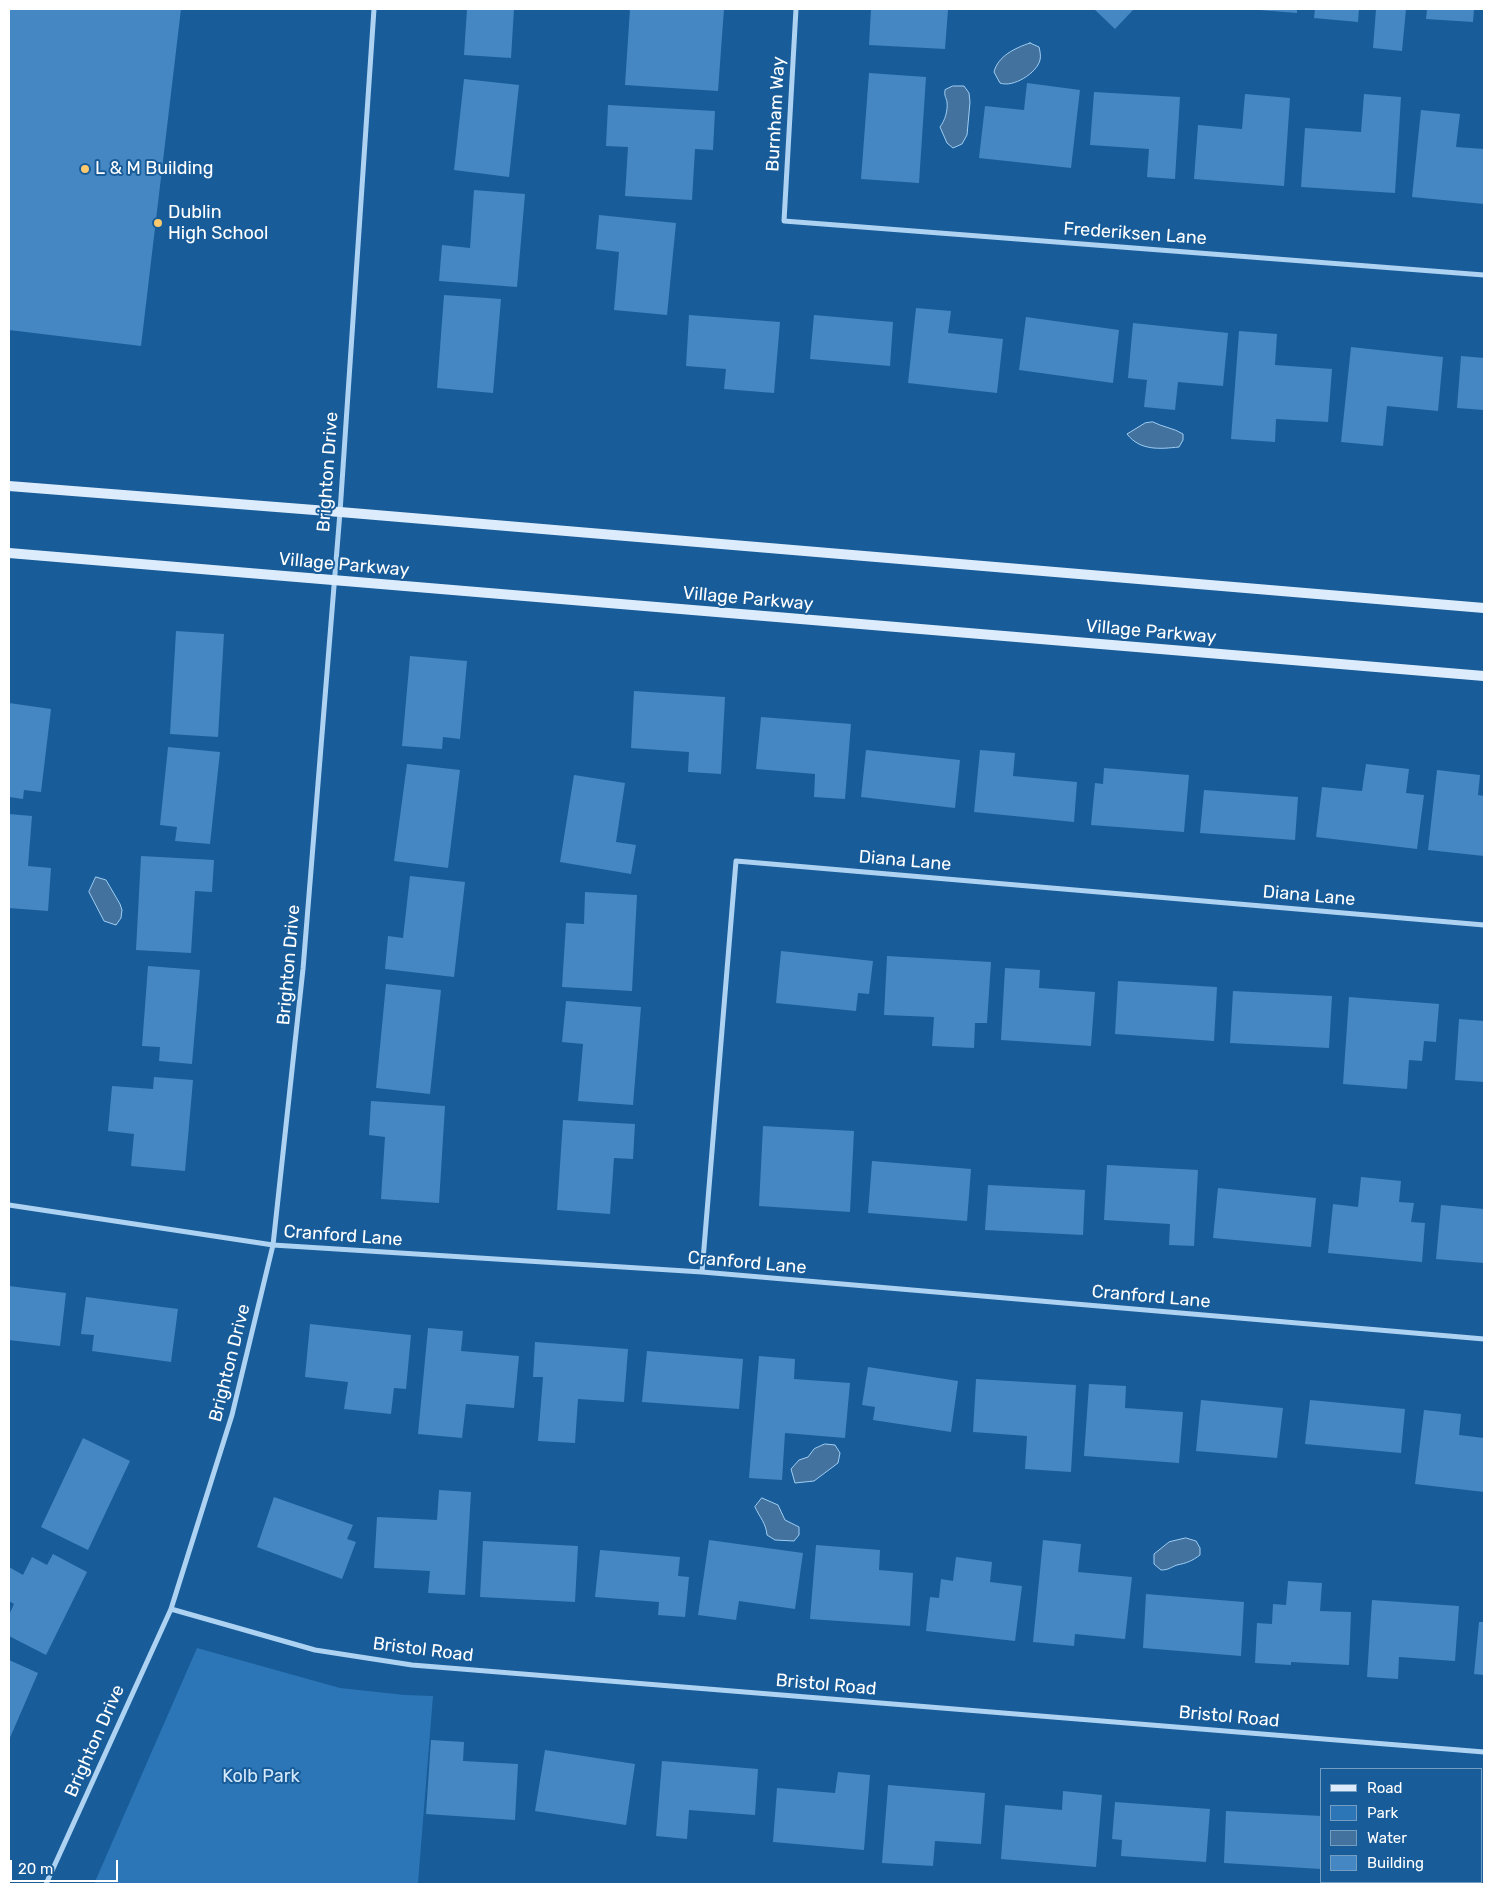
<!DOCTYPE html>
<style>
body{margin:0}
#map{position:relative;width:1493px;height:1893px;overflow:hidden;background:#185c99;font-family:Rubik,sans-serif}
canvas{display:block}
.frame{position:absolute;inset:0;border:10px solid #fff;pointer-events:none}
.legend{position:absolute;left:1320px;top:1768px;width:162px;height:115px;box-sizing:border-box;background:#185c99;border:1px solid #749dc2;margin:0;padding:6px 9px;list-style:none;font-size:15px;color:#fff}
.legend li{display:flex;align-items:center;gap:10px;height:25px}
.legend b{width:25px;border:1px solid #749dc2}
.scale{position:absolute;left:10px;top:1860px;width:108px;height:22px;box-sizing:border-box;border:2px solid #fff;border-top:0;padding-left:6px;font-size:15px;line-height:18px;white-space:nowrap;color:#fff;-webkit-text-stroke:4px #185c99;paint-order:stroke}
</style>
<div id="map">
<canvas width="1493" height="1893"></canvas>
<div class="frame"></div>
<ul class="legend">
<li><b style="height:6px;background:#dcecfc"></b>Road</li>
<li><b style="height:14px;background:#2c76b7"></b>Park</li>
<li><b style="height:14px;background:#43729e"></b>Water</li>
<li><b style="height:14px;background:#4587c2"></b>Building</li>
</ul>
<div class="scale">20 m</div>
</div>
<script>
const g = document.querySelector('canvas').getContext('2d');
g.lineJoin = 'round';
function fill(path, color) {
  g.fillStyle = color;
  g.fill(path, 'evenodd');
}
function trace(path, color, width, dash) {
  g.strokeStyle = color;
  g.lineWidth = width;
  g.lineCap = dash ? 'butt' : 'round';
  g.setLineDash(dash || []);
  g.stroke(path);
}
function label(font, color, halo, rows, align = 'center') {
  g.font = font + ' Rubik,sans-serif';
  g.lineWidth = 4;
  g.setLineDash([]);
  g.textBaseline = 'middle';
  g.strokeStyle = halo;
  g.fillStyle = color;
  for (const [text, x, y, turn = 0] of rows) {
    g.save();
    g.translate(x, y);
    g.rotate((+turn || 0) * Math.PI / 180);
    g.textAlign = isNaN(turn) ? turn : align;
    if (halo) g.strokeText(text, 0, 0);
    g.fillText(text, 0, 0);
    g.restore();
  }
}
fill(new Path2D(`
 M197 1648 340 1688 405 1695 433 1696 418 1883 428 1884H94Z`), '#2c76b7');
const water = new Path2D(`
 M1030 43 1039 47C1040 51 1041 56 1040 60 1037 73 1013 88 1000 83L994 72C998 56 1015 48 1030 43Z
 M953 86H964L969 93 970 102 967 135 962 144 953 148 947 143 940 127C945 120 948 111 947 102 946 97 944 96 945 90Z
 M1153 422C1162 427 1174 428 1183 434V440L1179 447C1160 449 1140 451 1127 434L1145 423Z
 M96 877 106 880 120 904 122 910 121 918 116 925 104 921 89 892Z
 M825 1444 835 1445 840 1453 838 1463 814 1481 795 1483 791 1469 799 1460 808 1457 814 1449Z
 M762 1498 778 1505 785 1520 799 1527V1535L794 1541 775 1540 767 1535C766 1523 760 1518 755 1507Z
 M1186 1538 1196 1541 1200 1548V1555C1192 1561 1187 1563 1177 1565 1171 1567 1169 1570 1161 1570L1154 1564V1554L1169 1542Z`);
fill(water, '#43729e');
trace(water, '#a0cef3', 1);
fill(new Path2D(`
 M9 9H181L141 346 9 330Z
 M467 9H514L511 58 464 55Z
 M630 9H724L718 91 625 85Z
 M871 9 948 10 945 49 869 45Z
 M1094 9H1134L1115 29Z
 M1259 9H1297V13L1259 10Z
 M1315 9H1359L1358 22 1314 18Z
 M1376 9H1406L1402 51 1373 48Z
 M1427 9H1474L1473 22 1426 19Z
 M869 73 926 77 919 183 861 179Z
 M464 79 519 85 509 177 454 170Z
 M1027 83 1080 90 1071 168 979 158 985 106 1024 110Z
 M1094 92 1180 97 1175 179 1147 177 1149 149 1090 145Z
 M1245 94 1290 98 1284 186 1194 179 1198 125 1242 129Z
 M1364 94 1401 97 1395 193 1301 187 1305 128 1361 132Z
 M608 105 715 111 713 150 695 149 692 200 625 196 628 147 606 146Z
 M1421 110 1460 114 1456 147 1484 149V204L1412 197Z
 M474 190 525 194 517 287 439 281 442 245 470 248Z
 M599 215 676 223 667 315 614 310 619 252 596 249Z
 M444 295 501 299 493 393 437 388Z
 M916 308 951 311 948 333 1003 339 997 393 908 383Z
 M689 315 780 322 774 393 724 389 726 369 686 366Z
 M814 315 893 322 890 366 810 359Z
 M1026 317 1119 330 1113 383 1019 370Z
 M1133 323 1228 333 1223 386 1178 382 1175 410 1144 407 1147 380 1128 378Z
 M1239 331 1277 334 1275 365 1332 369 1328 422 1276 419 1275 442 1231 439Z
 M1351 347 1443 357 1438 411 1387 406 1383 446 1341 442Z
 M1461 356 1484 358V410L1457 408Z
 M176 631 224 634 218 737 170 734Z
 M410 656 467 661 460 739 443 737 442 749 402 746Z
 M634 691 725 697 721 774 688 772 689 752 631 748Z
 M9 703 51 709 41 792 24 790 23 799 9 797Z
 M761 717 851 724 845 799 814 797 815 774 756 769Z
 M168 747 220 752 210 844 175 841 177 827 160 825Z
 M866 750 960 760 955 808 861 797Z
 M980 750 1015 753 1013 776 1077 782 1074 822 974 812Z
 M407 764 460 770 448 868 394 861Z
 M1366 764 1409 769 1406 793 1424 795 1417 849 1316 837 1322 787 1362 791Z
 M1104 768 1189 775 1184 832 1091 825 1095 783 1103 784Z
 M1437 770 1480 775 1478 795 1484 796V856L1428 850Z
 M574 775 625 783 616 842 636 845 631 874 560 862Z
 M1204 790 1298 797 1295 840 1200 833Z
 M9 814 32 816 28 866 51 868 48 911 9 908Z
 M141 856 214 860 212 892 195 891 191 953 136 950Z
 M410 876 465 882 454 977 385 969 388 936 403 938Z
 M585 892 637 895 632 991 562 987 566 923 584 924Z
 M781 951 873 961 869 994 858 993 856 1011 776 1003Z
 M887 956 991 962 987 1023H975L974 1048 932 1046 934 1017 884 1015Z
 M148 966 200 970 192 1064 159 1061 160 1047 142 1046Z
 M1005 968 1040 970 1039 988 1095 992 1091 1046 1001 1040Z
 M1118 981 1217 987 1214 1041 1115 1034Z
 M386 984 441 990 430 1094 376 1088Z
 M1233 991 1332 996 1329 1048 1230 1043Z
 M1349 997 1439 1004 1436 1042 1424 1041 1422 1061 1409 1060 1407 1089 1343 1084Z
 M566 1001 641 1007 633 1105 578 1101 583 1044 562 1042Z
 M1459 1019 1484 1021V1082L1455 1080Z
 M154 1077 193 1080 185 1171 131 1166 134 1134 108 1131 112 1086 153 1089Z
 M371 1101 445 1106 439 1203 381 1199 385 1137 369 1135Z
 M563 1120 635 1124 633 1159 614 1158 610 1214 557 1210Z
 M763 1126 854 1131 850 1212 759 1206Z
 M872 1161 971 1169 967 1221 868 1213Z
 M1107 1165 1198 1170 1194 1246 1169 1245 1170 1224 1104 1220Z
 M1361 1177 1401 1181 1399 1202 1414 1203 1411 1222 1425 1223 1422 1262 1328 1253 1333 1204 1358 1207Z
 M988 1185 1085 1190 1083 1235 985 1230Z
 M1218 1188 1316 1198 1311 1247 1213 1238Z
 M1441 1205 1484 1209V1263L1436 1259Z
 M9 1286 66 1293 60 1346 9 1340Z
 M86 1297 178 1309 171 1362 92 1351 94 1335 81 1334Z
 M310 1324 411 1335 406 1389 394 1388 391 1414 344 1409 348 1382 305 1377Z
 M428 1328 463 1331 461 1351 519 1356 514 1408 466 1404 462 1438 418 1434Z
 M535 1342 628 1349 624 1402 578 1399 575 1443 538 1441 543 1377H533Z
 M647 1351 743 1359 739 1409 642 1402Z
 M759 1356 795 1359 794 1379 850 1383 845 1438 785 1433 782 1480 749 1478Z
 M868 1367 958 1381 951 1432 873 1420 875 1407 862 1405Z
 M976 1379 1076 1385 1071 1472 1025 1469 1027 1436 973 1432Z
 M1089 1384 1126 1386 1125 1408 1183 1412 1179 1463 1084 1456Z
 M1201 1400 1283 1408 1277 1458 1196 1451Z
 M1310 1400 1405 1409 1401 1453 1305 1444Z
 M1424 1410 1461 1414 1459 1435 1484 1438V1492L1415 1484Z
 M83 1438 130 1461 88 1550 41 1527Z
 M439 1490 471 1492 465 1595 428 1593 430 1571 374 1568 377 1517 437 1520Z
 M274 1497 353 1525 347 1539 356 1542 342 1579 257 1547Z
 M709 1540 803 1553 795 1609 739 1601 736 1620 698 1615Z
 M1043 1540 1081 1544 1078 1572 1132 1577 1125 1639 1075 1634 1074 1646 1033 1642Z
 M483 1541 578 1546 575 1602 480 1597Z
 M816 1545 880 1550 879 1570 913 1573 910 1626 810 1619Z
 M600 1550 680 1557 678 1576 689 1577 685 1617 658 1615 659 1602 595 1597Z
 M53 1554 87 1572 46 1655 9 1636V1615L14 1604 9 1601V1567L23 1575 32 1557 47 1565Z
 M956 1557 992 1562 990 1582 1022 1586 1015 1641 926 1631 930 1597 939 1598 941 1579 953 1581Z
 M1288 1581 1322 1583 1320 1611 1351 1612 1349 1665 1291 1662V1665L1255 1663 1257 1623 1272 1624 1273 1604 1286 1605Z
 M1146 1594 1244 1602 1241 1656 1143 1648Z
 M1372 1600 1459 1606 1455 1661 1399 1657 1398 1679 1367 1677Z
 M1479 1622H1484V1675L1474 1674Z
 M9 1660 38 1673 9 1740Z
 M431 1740 464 1742 463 1761 518 1764 515 1820 426 1814Z
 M545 1750 635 1764 626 1825 535 1811Z
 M662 1761 758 1769 755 1815 689 1810 687 1839 656 1836Z
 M838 1772 870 1775 864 1850 773 1842 777 1788 835 1793Z
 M888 1785 985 1793 981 1844 935 1841 933 1866 882 1863Z
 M1063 1791 1102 1795 1096 1867 1001 1859 1005 1805 1062 1810Z
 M1115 1802 1210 1809 1206 1862 1121 1856 1122 1840 1112 1839Z
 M1226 1811 1322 1816 1321 1869 1224 1863Z
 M1373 1882H1465V1884H1373Z`), '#4587c2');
trace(new Path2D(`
 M796 9 784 221 1484 275
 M9 1205 273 1245 702 1272 1484 1339
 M702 1272 736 861 1484 925
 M171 1609 315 1650 412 1665 1484 1752
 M46 1884 171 1609 232 1415 273 1245 303 969 340 512 374 9`), '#aed2f1', 5);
trace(new Path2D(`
 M9 486 340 512 1484 608
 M9 553 1484 676`), '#dcecfc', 10);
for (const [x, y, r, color] of [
 [85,169,5,"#ffc96e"],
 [158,223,5,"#ffc96e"]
]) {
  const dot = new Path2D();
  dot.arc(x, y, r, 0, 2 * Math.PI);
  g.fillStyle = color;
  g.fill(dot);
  trace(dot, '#185c99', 2);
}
label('18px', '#fff', '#185c99', [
 ["Burnham Way",776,114,-87],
 ["Frederiksen Lane",1135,234,4],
 ["Brighton Drive",328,472,-86],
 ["Village Parkway",344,565,5],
 ["Village Parkway",748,599,5],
 ["Village Parkway",1151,632,5],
 ["Diana Lane",905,861,5],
 ["Diana Lane",1309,896,5],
 ["Brighton Drive",289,965,-85],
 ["Cranford Lane",343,1236,4],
 ["Cranford Lane",747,1263,5],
 ["Cranford Lane",1151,1297,5],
 ["Brighton Drive",230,1363,-76],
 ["Bristol Road",423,1650,7],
 ["Bristol Road",826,1685,5],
 ["Bristol Road",1229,1717,5],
 ["Brighton Drive",95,1741,-66]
]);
label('18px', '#fff', '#185c99', [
 ["L & M Building",95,169],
 ["Dublin",168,213],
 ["High School",168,234]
], 'left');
label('18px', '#d5eafc', '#185c99', [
 ["Kolb Park",261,1777]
]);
</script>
